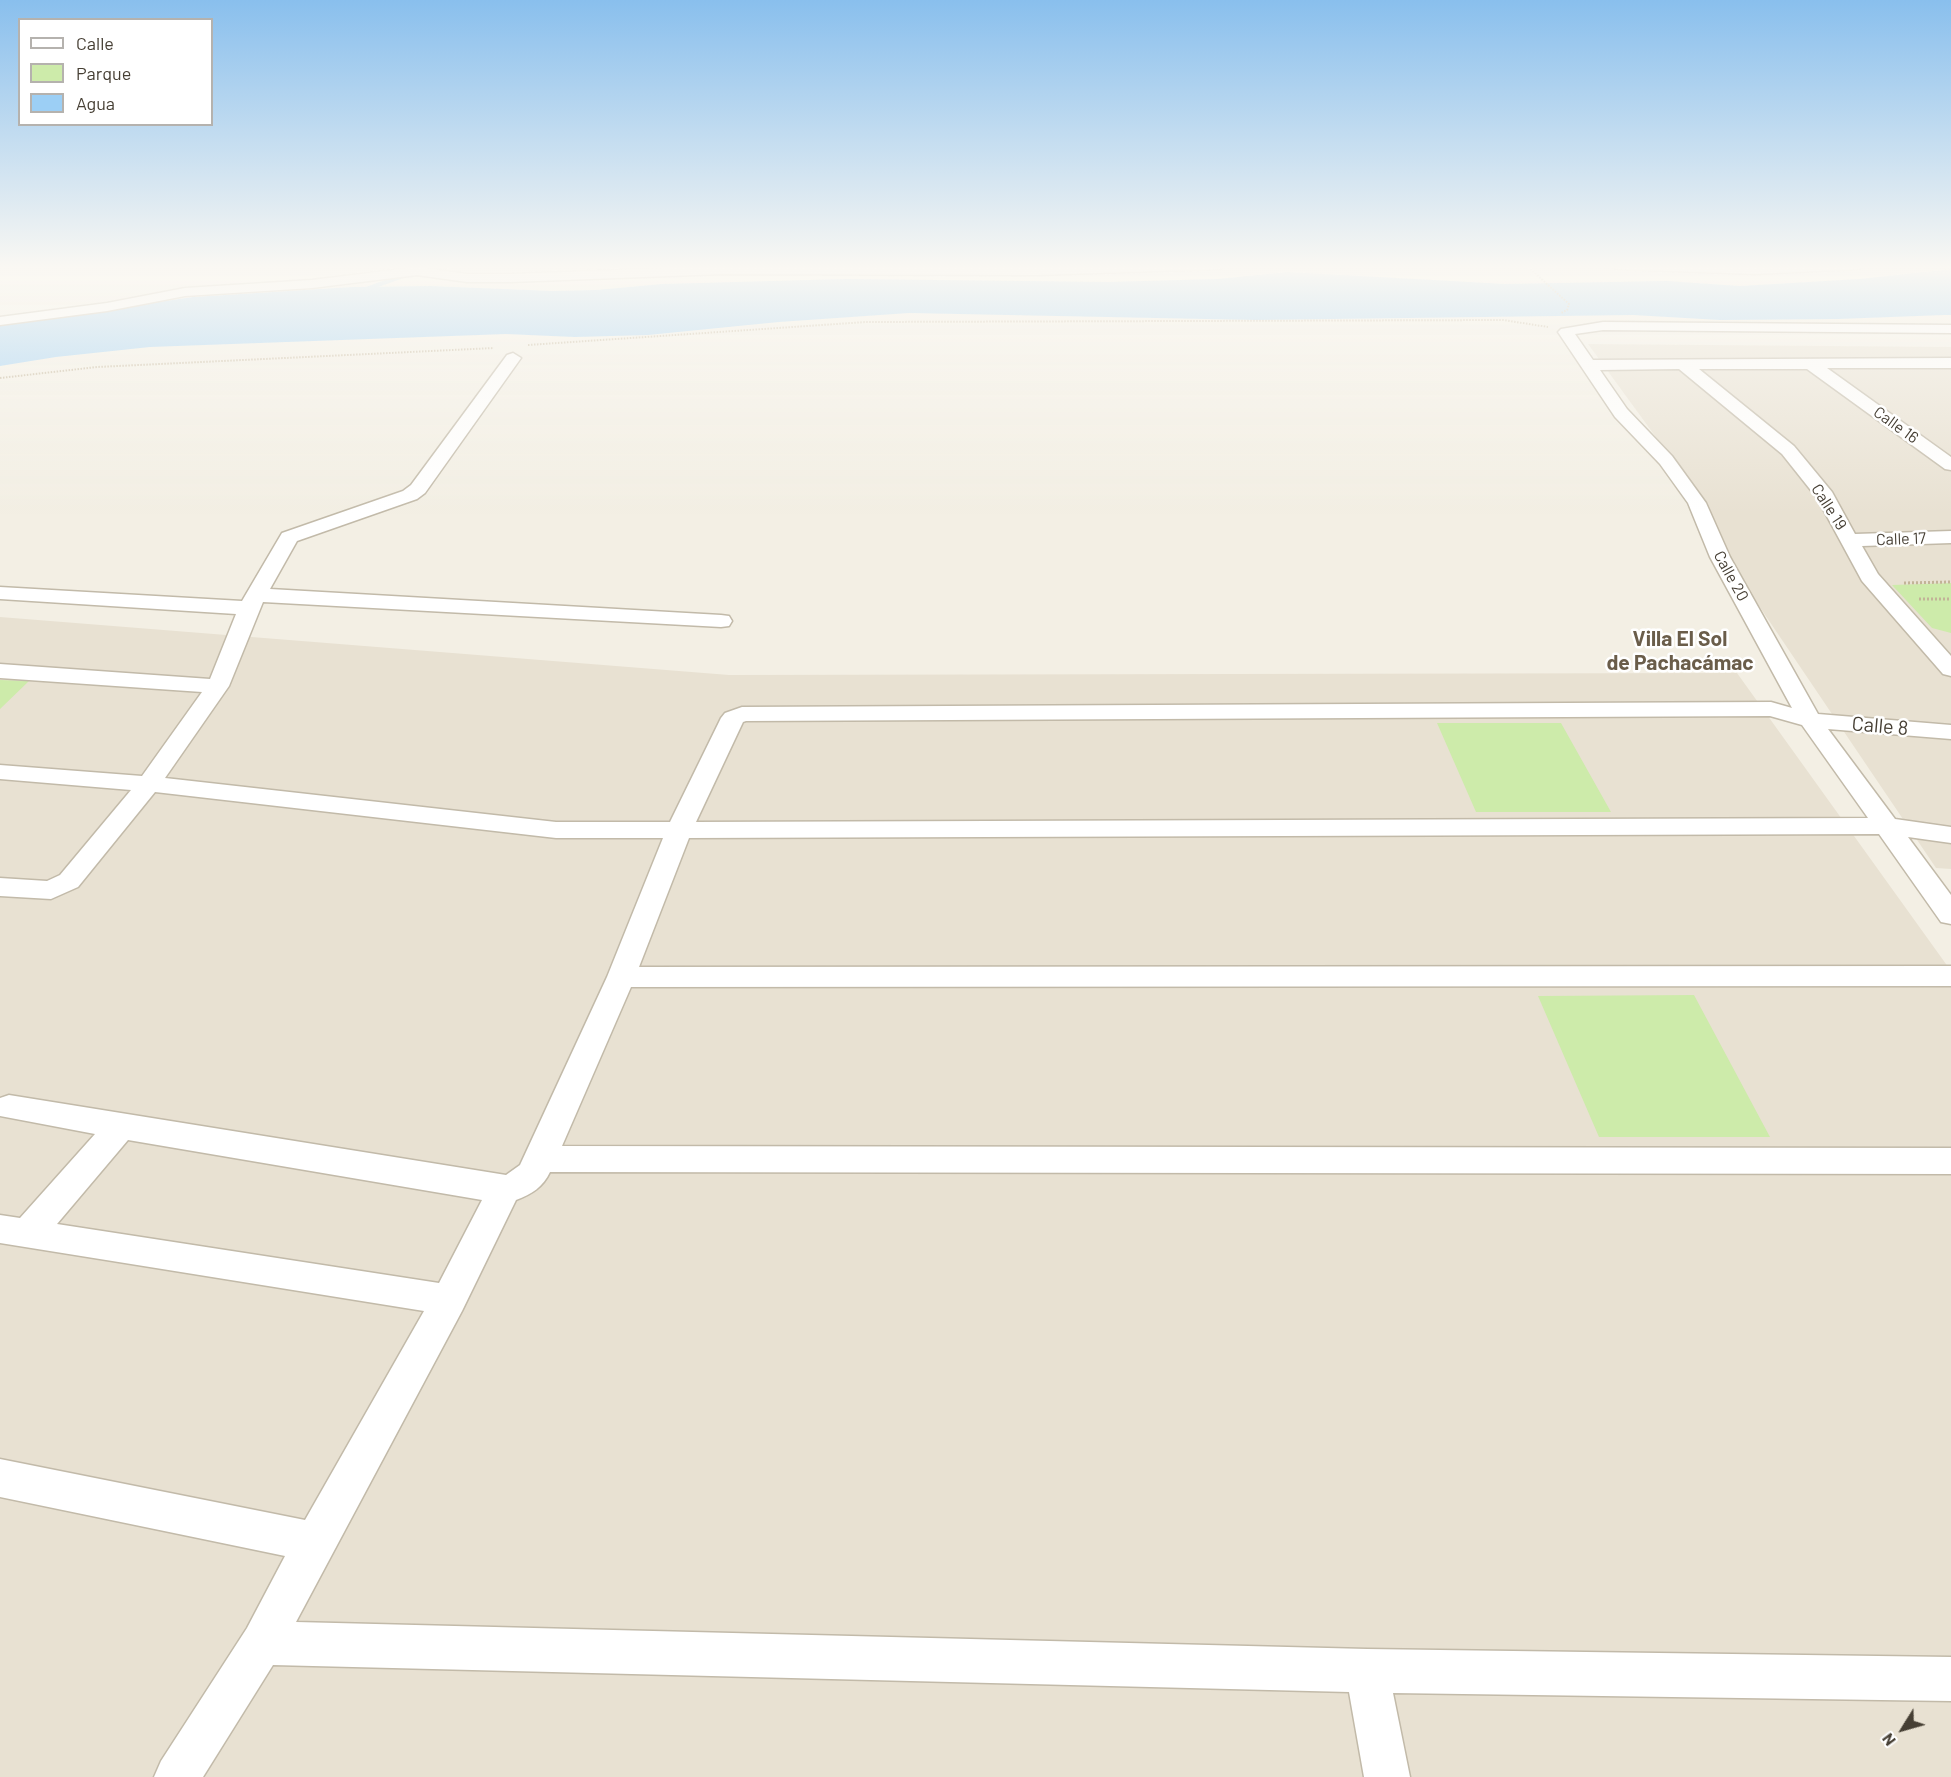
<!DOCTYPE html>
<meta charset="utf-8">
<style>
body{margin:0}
#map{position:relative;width:1951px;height:1777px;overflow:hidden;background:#f3efe4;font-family:Barlow,sans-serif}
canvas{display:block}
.legend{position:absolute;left:18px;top:18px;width:195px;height:108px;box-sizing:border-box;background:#fff;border:2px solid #b5b2ae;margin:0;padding:8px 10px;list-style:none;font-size:18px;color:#463f34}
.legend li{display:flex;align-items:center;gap:12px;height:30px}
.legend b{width:30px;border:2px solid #b5b2ae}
.north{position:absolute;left:1873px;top:1699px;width:60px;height:60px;-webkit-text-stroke:4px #fff;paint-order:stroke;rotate:233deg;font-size:16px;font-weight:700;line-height:24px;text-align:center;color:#463f34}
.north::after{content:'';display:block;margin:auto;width:21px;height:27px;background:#463f34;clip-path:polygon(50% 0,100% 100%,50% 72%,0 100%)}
</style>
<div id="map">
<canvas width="1951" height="1777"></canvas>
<ul class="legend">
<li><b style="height:8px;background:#fff"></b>Calle</li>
<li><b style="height:16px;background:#cdebaa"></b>Parque</li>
<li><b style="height:16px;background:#9ccff5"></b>Agua</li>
</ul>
<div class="north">N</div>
</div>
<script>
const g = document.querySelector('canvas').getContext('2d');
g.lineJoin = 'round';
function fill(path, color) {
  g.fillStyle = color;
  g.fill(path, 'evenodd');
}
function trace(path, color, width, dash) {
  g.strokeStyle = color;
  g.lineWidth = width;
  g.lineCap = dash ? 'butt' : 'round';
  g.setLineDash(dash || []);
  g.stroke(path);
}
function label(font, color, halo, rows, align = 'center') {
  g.font = font + ' Barlow,sans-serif';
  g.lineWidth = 5;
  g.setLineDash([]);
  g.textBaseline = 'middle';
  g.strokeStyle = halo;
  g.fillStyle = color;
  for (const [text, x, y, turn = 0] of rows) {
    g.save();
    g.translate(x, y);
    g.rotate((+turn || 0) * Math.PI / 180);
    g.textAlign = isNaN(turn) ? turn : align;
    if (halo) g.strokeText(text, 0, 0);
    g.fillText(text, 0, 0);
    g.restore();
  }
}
fill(new Path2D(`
 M1588 344 1951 347V869L1936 868 1728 560 1709 510Z
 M0 617 729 675 1737 673 1951 971V1777H0Z`), '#e8e1d2');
fill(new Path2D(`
 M1951 583V633L1932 628 1892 585Z
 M0 680 29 681 0 709Z
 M1437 723H1561L1611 812H1476Z
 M1694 995 1770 1137H1599L1538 996Z`), '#cdebaa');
fill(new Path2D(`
 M1951 269V315H1944L1838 319 1720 320 1633 315 1256 320 909 313 779 322 648 335 575 337 506 334 150 347 56 357 0 366V325L193 297 352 287 430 286 553 291 596 290 662 284 847 279 1108 282 1218 279 1288 272 1505 284 1666 281 1740 286 1860 279Z`), '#9ccff5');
trace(new Path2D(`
 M421 271 454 265
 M364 290 405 275`), '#9ccff5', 4.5);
const minor = new Path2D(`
 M1102 265H1227L1220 269 1037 275 722 274 511 282H467L417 275 312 288 185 296 107 311 0 325V317L107 303 185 288 312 280 417 267 467 274H511L722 266 809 268Z
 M1609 265H1866L1859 269 1755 274 1616 269Z
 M1603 322 1951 325V333L1603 330 1575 334 1593 360 1951 358V368H1827L1951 457V470L1945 469 1807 369H1699L1794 446 1832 492 1855 534 1951 531V543L1862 546 1878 574 1951 656V676L1943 674 1862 581 1817 498 1782 454 1679 369 1600 370 1627 409 1672 456 1706 503 1730 557 1818 714 1951 725V739L1828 729 1895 819 1951 827V843L1908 837 1951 895V924L1941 922 1879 834 689 838 639 967 1951 966V986L631 987 562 1146 1951 1148V1174L550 1172C543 1187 532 1194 516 1200L462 1311 296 1622 1367 1649 1951 1657V1701L1393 1693 1410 1777H1364L1349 1692 273 1665 203 1777H154L161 1761 247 1628 285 1556 0 1497V1459L305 1520 424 1311 0 1243V1215L20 1218 95 1134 0 1116V1098L9 1095 506 1175 520 1165 607 977 663 838H556L155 792 78 887 51 899 0 896V878L47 881 60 875 131 790 0 779V765L142 776 202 692 0 678V664L210 679 236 614 0 599V587L242 601 282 533 403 491 411 485 507 355 513 353 521 358 425 493 417 499 297 541 270 589 721 615 729 616 732 621 729 626 721 627 263 602 229 686 165 778 556 822H670L721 718 725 713 742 707 1771 702 1792 708 1710 557 1688 503 1660 464 1615 417 1558 332 1561 329ZM1770 716 1802 725 1868 818 696 822 743 722 746 721ZM128 1140 482 1200 439 1283 57 1224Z`);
trace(minor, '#c2baa9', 3);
trace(new Path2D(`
 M1526 265 1569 304 1567 310 1561 313
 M528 345 866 322 1503 320 1548 327
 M0 378 97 367 494 348`), '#c2b397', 2, [1.5, 1.5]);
trace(new Path2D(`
 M1904 583 1951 582
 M1919 599H1951`), '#c2b397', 3, [2, 2]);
fill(minor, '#fff');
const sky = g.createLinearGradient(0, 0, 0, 514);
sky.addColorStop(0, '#89bfed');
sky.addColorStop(0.52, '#faf8f3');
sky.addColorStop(1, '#faf8f300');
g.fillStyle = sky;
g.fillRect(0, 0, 1951, 514);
label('16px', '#463f34', '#fff', [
 ["Calle 16",1896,425,36],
 ["Calle 19",1829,507,57],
 ["Calle 17",1901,539,-2],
 ["Calle 20",1731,576,61]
]);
label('20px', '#463f34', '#fff', [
 ["Calle 8",1880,726,5]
]);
label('bold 21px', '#6a5d4a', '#fff', [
 ["Villa El Sol",1680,639],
 ["de Pachacámac",1680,663]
]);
</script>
